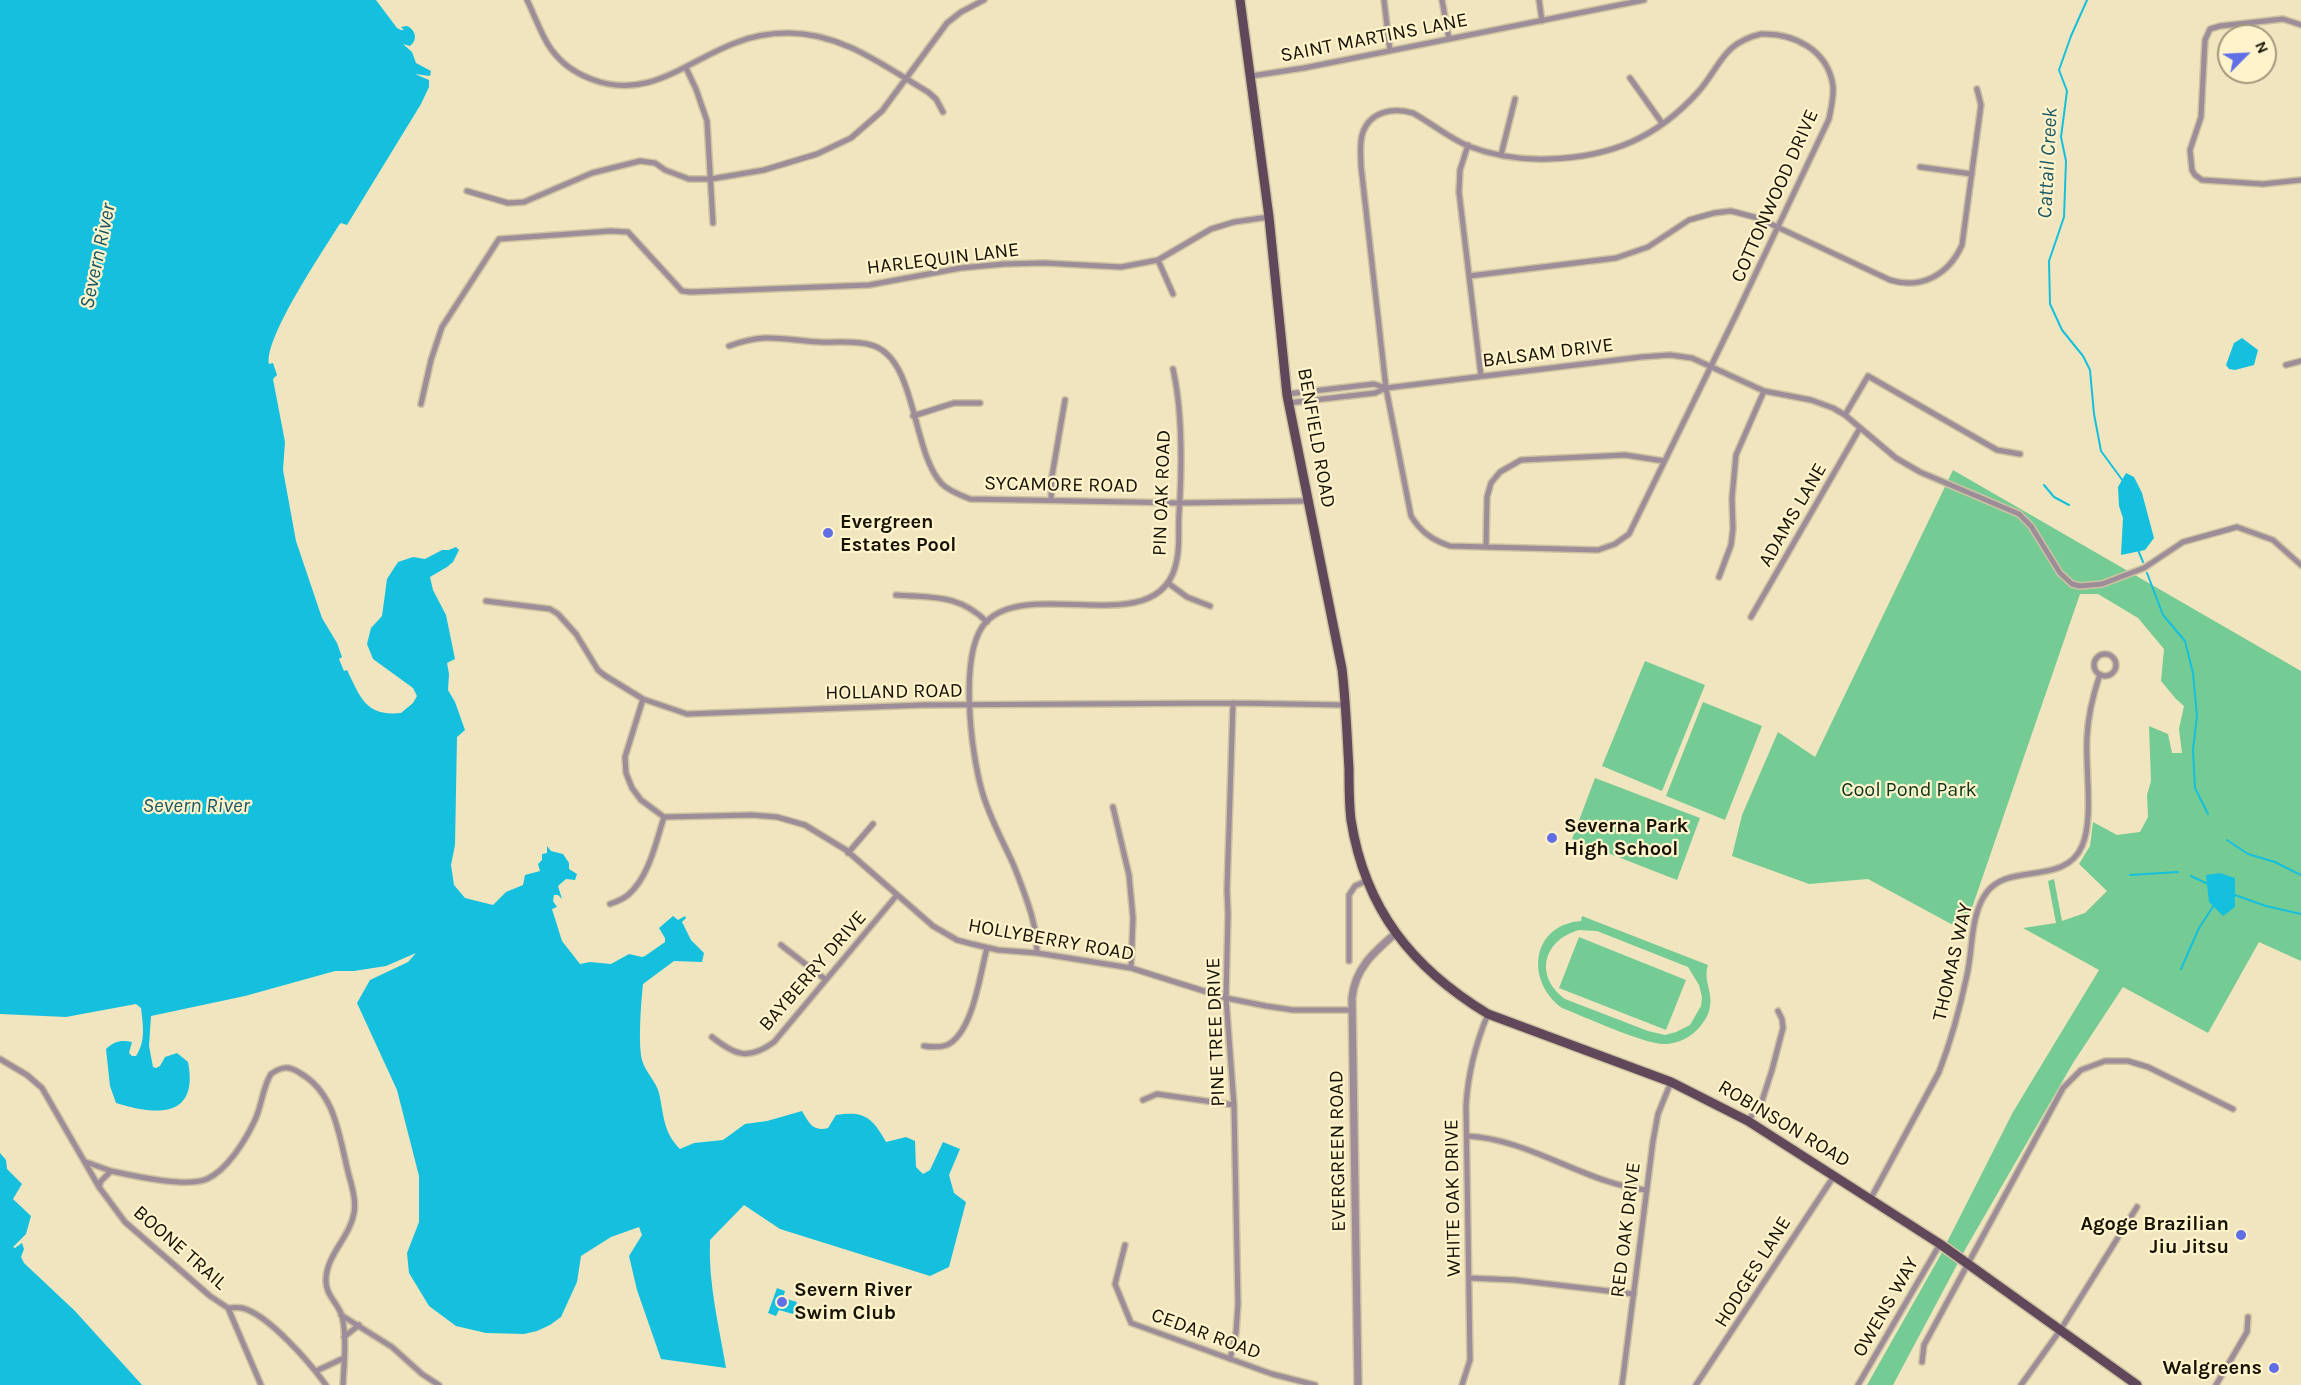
<!DOCTYPE html>
<style>
body{margin:0}
#map{position:relative;width:2301px;height:1385px;overflow:hidden;background:#f0e5be;font-family:Karla,sans-serif}
canvas{display:block}
.north{position:absolute;left:2217px;top:24px;width:60px;height:60px;box-sizing:border-box;background:#fef3cb;border:2px solid #a2997c;border-radius:50%;rotate:66deg;font-size:16px;font-weight:700;line-height:24px;text-align:center;color:#171306}
.north::after{content:'';display:block;margin:auto;width:21px;height:27px;background:#616fe7;clip-path:polygon(50% 0,100% 100%,50% 72%,0 100%)}
</style>
<div id="map">
<canvas width="2301" height="1385"></canvas>
<div class="north">N</div>
</div>
<script>
const g = document.querySelector('canvas').getContext('2d');
g.lineJoin = 'round';
function fill(path, color) {
  g.fillStyle = color;
  g.fill(path, 'evenodd');
}
function trace(path, color, width, dash) {
  g.strokeStyle = color;
  g.lineWidth = width;
  g.lineCap = dash ? 'butt' : 'round';
  g.setLineDash(dash || []);
  g.stroke(path);
}
function label(font, color, halo, rows, align = 'center') {
  g.font = font + ' Karla,sans-serif';
  g.lineWidth = 4.5;
  g.setLineDash([]);
  g.textBaseline = 'middle';
  g.strokeStyle = halo;
  g.fillStyle = color;
  for (const [text, x, y, turn = 0] of rows) {
    g.save();
    g.translate(x, y);
    g.rotate((+turn || 0) * Math.PI / 180);
    g.textAlign = isNaN(turn) ? turn : align;
    if (halo) g.strokeText(text, 0, 0);
    g.fillText(text, 0, 0);
    g.restore();
  }
}
fill(new Path2D(`
 M1953 470 2301 671V961L2259 942 2208 1033 2123 987 2073 1063 1966 1248 1893 1385H1867L1940 1256 2013 1112 2099 970 2023 928 2056 923 2048 881 2054 879 2062 921 2085 913 2107 891 2079 864 2090 846 2093 822 2117 835 2140 832 2148 817 2147 795 2151 781 2149 726 2168 734 2172 753H2182L2179 729 2184 706 2176 699 2161 681 2164 649 2138 618 2098 594H2080L1964 931 1868 879 1809 884 1732 856 1742 815 1778 732 1815 757Z
 M1645 661 1705 685 1662 791 1602 766Z
 M1703 702 1762 726 1725 820 1666 796Z
 M1595 778 1700 818 1677 880 1572 839Z
 M1582 916 1708 965C1702 982 1716 994 1708 1014 1700 1031 1685 1043 1666 1044 1648 1046 1583 1016 1562 1008 1525 981 1531 925 1581 921ZM1579 930 1597 931 1688 967 1699 985 1702 997 1701 1006 1690 1025 1676 1032 1665 1035 1648 1031 1565 999C1534 976 1543 940 1579 930Z
 M1579 937 1686 980 1666 1030 1559 988Z`), '#75cb94');
fill(new Path2D(`
 M0 0H376L397 28 401 30H404L401 27 407 26C416 30 418 40 410 46L403 44 412 52 416 63 431 71 430 76 415 74 429 80V87L421 104 347 225 341 223 339 225C323 251 264 338 269 364L273 363 277 375 273 379 285 442 283 470 296 541 322 618 337 643 342 657 339 659 344 671 347 670C360 696 365 717 401 713L413 703 417 696 413 688 373 659 367 644 371 628 382 616 387 579 398 562 413 557 425 559 442 550H449L456 547 459 550 453 562 447 567 430 577 433 590 446 615 455 659 447 663 449 674 448 690 455 702 465 730 457 737 455 845 451 865 454 885 465 898 493 905 506 892 523 885 525 875 540 871 538 864 542 860V854L547 853V846L551 851 563 854 569 863V869L577 874 575 880 566 879 558 886 562 899 558 895H554L553 901 557 907 552 909 562 941 580 964 590 962 611 964 629 954 642 957 645 956 665 942V938L659 928 673 916 678 920 685 916 686 918 682 922 691 940 704 953 702 962 674 961 643 984C641 1003 638 1043 642 1060 645 1072 656 1081 659 1093 664 1115 663 1132 680 1149L694 1143 723 1140 745 1124 767 1121 802 1111C809 1123 813 1132 828 1128L836 1115C864 1111 872 1117 886 1142L906 1137 915 1141 916 1167 923 1174 930 1170 943 1142 960 1149 949 1175 954 1193 966 1202 949 1267 930 1276 780 1229 744 1205 710 1240C708 1283 719 1326 726 1368L661 1359 637 1290 629 1256 642 1235 639 1227 611 1237 581 1256 577 1282 561 1317 550 1325 537 1331 524 1334 486 1333 456 1326 429 1306 409 1273 407 1253 419 1222V1176L397 1090 357 1003 370 980 408 962 416 953 386 966 354 971H335L245 996 151 1016 149 1046 153 1067 156 1068 160 1066 165 1057 177 1053 188 1062C199 1118 157 1116 116 1103L110 1086 106 1049C115 1041 121 1040 132 1042L129 1053 132 1056H136C146 1041 143 1026 141 1008L136 1004 66 1017 0 1014Z
 M2242 338 2258 350 2254 365 2235 370 2229 369 2226 365 2234 343Z
 M2126 473 2134 477 2142 493 2154 538 2145 550 2121 555 2123 518 2119 506 2118 487Z
 M2220 873 2235 878V907L2223 916 2209 902 2206 875Z
 M0 1153 6 1160 7 1169 22 1184 13 1199 31 1216 26 1234 13 1247 15 1248 22 1243 24 1249 21 1257 24 1263 75 1311 142 1385H0Z
 M777 1288 785 1291 783 1298 797 1302 793 1314 779 1310 776 1316 768 1313Z`), '#15c0de');
trace(new Path2D(`
 M2087 0 2071 36 2059 70 2067 91 2061 137 2066 161 2064 217 2049 261 2050 304 2062 330 2083 356 2090 370 2094 414 2101 451 2123 481
 M2044 485 2054 497 2069 505
 M2138 550 2143 562
 M2147 573 2163 615 2185 641 2193 673 2197 716 2193 750 2195 788 2208 814
 M2227 840 2248 854 2275 862 2301 875
 M2130 875 2178 872
 M2191 876 2208 884
 M2232 894 2266 906 2301 914
 M2181 969 2199 928 2214 905`), '#15c0de', 2);
const minor = new Path2D(`
 M527 0C535 16 541 35 551 49 561 63 575 73 591 79 648 101 685 62 735 43 752 36 770 33 788 33 842 33 884 66 928 92L936 99 943 112
 M1384 0 1390 51
 M1442 0 1449 39
 M1539 0 1542 21
 M2301 25 2283 19 2220 26 2210 29 2205 40 2201 117 2190 150 2192 170 2195 175 2202 180 2263 184 2301 180
 M1761 34C1794 33 1828 50 1833 86 1834 97 1831 108 1829 119L1736 315 1629 534 1615 544 1598 550 1450 546C1432 540 1421 532 1411 516L1386 388 1361 166C1361 155 1359 142 1363 132 1371 111 1394 107 1413 113 1431 123 1449 138 1468 146 1494 156 1522 160 1549 159 1611 157 1657 138 1699 91 1721 65 1723 43 1761 34Z
 M686 68 696 89 707 121 713 223
 M1251 76 1304 68 1644 0
 M1630 78 1662 123
 M1468 145 1460 170 1459 192 1481 376
 M1501 155 1515 99
 M1920 167 1972 174
 M467 191 508 203 524 202 592 173 640 161 655 163 665 170 689 179H711L764 170 817 154 851 138 882 111 947 23 961 12 984 0
 M1158 260 1173 294
 M1469 276 1616 258 1648 247 1689 220 1714 213 1731 211 1758 218 1890 280C1922 290 1949 274 1962 245L1981 105 1977 89
 M729 346C768 332 782 340 820 342 836 343 855 340 871 345 917 357 911 451 942 484 949 491 960 495 970 499L1180 503 1308 501
 M2286 365 2301 361
 M1287 394 1374 384 1386 388
 M1288 403 1375 393 1386 388 1641 357 1670 355 1692 358 1764 391 1811 400 1833 408 1845 415 1896 458 1920 472 2019 514 2031 526 2060 573 2072 584 2080 586 2102 584 2144 568 2183 542 2237 527 2273 540 2301 565
 M421 404 431 360 442 327 499 239 611 231 628 232 682 291 691 292 869 285 961 268 1004 264 1044 263 1121 267 1158 260 1211 229 1234 222 1269 217
 M1845 415 1868 376 1997 450 2020 454
 M913 416 954 403H980
 M1051 500 1052 476 1065 400
 M1486 547 1487 497 1491 483 1500 472 1521 460 1625 455 1664 461
 M1719 577 1731 545 1733 529 1732 498 1736 455 1764 391
 M1168 583 1187 597 1210 606
 M896 595C933 598 959 594 987 622
 M486 601 550 609 558 614 576 634 598 670 604 675 643 699 687 714 923 705 1233 703 1346 705
 M1751 617 1860 428
 M2094 665a11 11 0 1 1 22 0a11 11 0 1 1-22 0Z
 M643 699 625 757 626 773 632 788 641 800 664 817 752 815 777 817 805 825 846 850 933 926 957 940 972 944 998 950 1037 953 1131 968 1226 998 1266 1006 1293 1010H1351
 M1113 807 1129 875 1133 918 1131 968
 M848 853 873 824
 M610 904C616 902 623 899 628 895 649 877 656 842 664 817
 M781 945 826 980
 M1037 953 1036 934 1031 913C1026 897 1020 881 1014 866 1003 841 989 817 982 791 971 753 958 652 986 622 1031 575 1163 645 1177 559 1180 545 1178 529 1179 514 1182 468 1183 414 1173 369
 M1349 961V895L1355 886 1368 880
 M712 1037C735 1055 748 1061 774 1042L897 895
 M924 1046C931 1047 939 1048 947 1045 973 1033 980 974 987 948
 M0 1059 27 1075 42 1088 99 1187 125 1222 210 1296 228 1308 261 1385
 M1143 1100 1157 1094 1234 1105
 M1748 1121 1762 1101 1772 1070 1783 1028 1782 1019 1778 1011
 M1467 1136C1530 1139 1584 1183 1646 1190
 M86 1162 111 1171
 M99 1187 101 1181 111 1171C134 1176 187 1188 207 1179 227 1170 245 1141 254 1122 262 1107 262 1088 271 1074 282 1066 289 1066 300 1073 333 1092 338 1129 346 1163 349 1179 357 1197 354 1213 350 1237 327 1254 326 1279 325 1295 338 1303 342 1316 347 1338 344 1363 343 1385
 M1871 1198 1939 1072C1951 1041 1960 1008 1967 975 1973 949 1970 914 1987 892 2010 862 2065 886 2082 846 2094 820 2085 767 2087 737 2088 715 2093 695 2100 674
 M1125 1245 1115 1284 1131 1323 1272 1374 1315 1385
 M1469 1278 1515 1280 1634 1294
 M228 1308C232 1308 238 1307 242 1308 268 1314 310 1363 326 1385
 M341 1315 392 1347 422 1374 439 1385
 M344 1337 359 1325
 M1230 1359 1236 1333 1238 1304 1234 1105 1226 998 1228 914 1227 890 1233 703
 M1922 1362 1924 1345 2063 1088 2081 1070 2105 1061H2128L2148 1067 2233 1109
 M316 1371 344 1358
 M1462 1385 1470 1360 1466 1106C1468 1072 1475 1045 1488 1014
 M1622 1385 1653 1141 1658 1114 1671 1082
 M1696 1385 1834 1176
 M1858 1385 1940 1244
 M2021 1385 2061 1329 2137 1207
 M2216 1385 2247 1332 2248 1317`);
const tertiary = new Path2D(`
 M1358 1385 1352 998C1355 968 1374 952 1396 933`);
const primary = new Path2D(`
 M1240 0 1269 217 1287 395 1342 669C1346 703 1347 736 1349 769 1349 786 1349 803 1351 820 1365 909 1412 968 1488 1014L1671 1082 1748 1121 1940 1244 2137 1385`);
trace(minor, '#cdc3a1', 8);
trace(tertiary, '#cdc3a1', 10);
trace(primary, '#cdc3a1', 12);
trace(minor, '#9c8d99', 5);
trace(tertiary, '#9c8d99', 7);
trace(primary, '#60475a', 9);
for (const [x, y, r, color] of [
 [828,533,6,"#616fe7"],
 [1552,838,6,"#616fe7"],
 [2241,1235,6,"#616fe7"],
 [782,1302,6,"#616fe7"],
 [2274,1368,6,"#616fe7"]
]) {
  const dot = new Path2D();
  dot.arc(x, y, r, 0, 2 * Math.PI);
  g.fillStyle = color;
  g.fill(dot);
  trace(dot, '#fef3cb', 2);
}
label('20px', '#171306', '#fef3cb', [
 ["SAINT MARTINS LANE",1374,38,-11],
 ["COTTONWOOD DRIVE",1775,196,-66],
 ["HARLEQUIN LANE",943,259,-7],
 ["BALSAM DRIVE",1548,353,-7],
 ["BENFIELD ROAD",1316,438,80],
 ["SYCAMORE ROAD",1061,485,1],
 ["PIN OAK ROAD",1162,493,-88],
 ["ADAMS LANE",1793,515,-60],
 ["HOLLAND ROAD",894,692,-1],
 ["HOLLYBERRY ROAD",1051,940,10],
 ["THOMAS WAY",1953,962,-77],
 ["BAYBERRY DRIVE",813,971,-49],
 ["PINE TREE DRIVE",1216,1032,-92],
 ["ROBINSON ROAD",1784,1124,31],
 ["EVERGREEN ROAD",1338,1151,-91],
 ["WHITE OAK DRIVE",1453,1198,-91],
 ["RED OAK DRIVE",1626,1230,-83],
 ["BOONE TRAIL",180,1248,41],
 ["HODGES LANE",1753,1272,-58],
 ["OWENS WAY",1886,1307,-60],
 ["CEDAR ROAD",1206,1334,20]
]);
label('bold 20px', '#171306', '#fef3cb', [
 ["Evergreen",840,522],
 ["Estates Pool",840,545],
 ["Severna Park",1564,826],
 ["High School",1564,849],
 ["Agoge Brazilian",2229,1224,"right"],
 ["Jiu Jitsu",2229,1247,"right"],
 ["Severn River",794,1290],
 ["Swim Club",794,1313],
 ["Walgreens",2262,1368,"right"]
], 'left');
label('20px', '#0c371f', '#fef3cb', [
 ["Cool Pond Park",1909,790]
]);
label('italic 21px', '#1c5865', '#fef3cb', [
 ["Cattail Creek",2048,163,-87],
 ["Severn River",98,256,-78],
 ["Severn River",196,806]
]);
</script>
